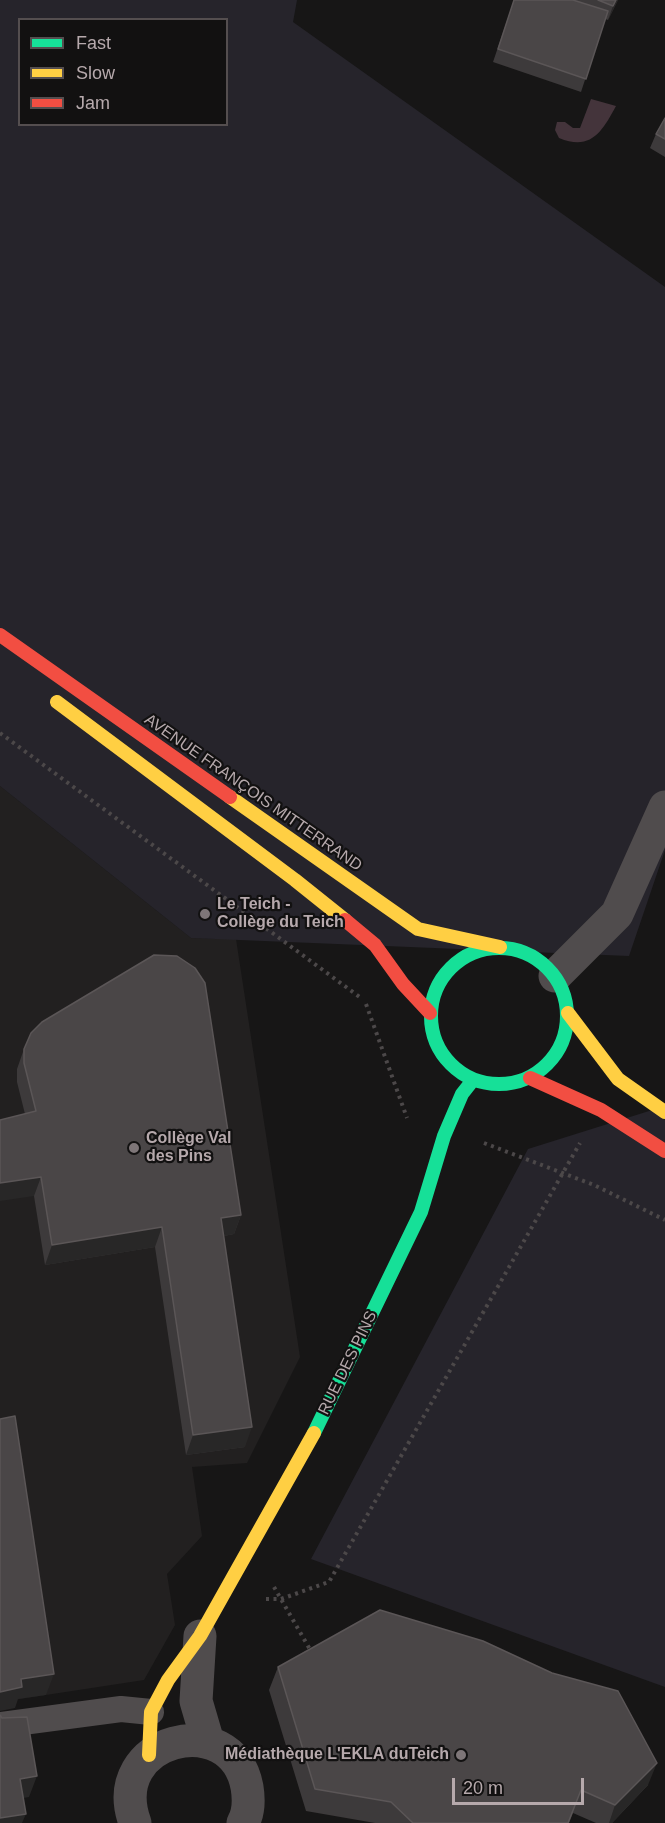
<!DOCTYPE html>
<meta charset="utf-8">
<style>
body{margin:0}
#map{position:relative;width:665px;height:1823px;overflow:hidden;background:#171616;font-family:Arial,sans-serif}
canvas{display:block}
.legend{position:absolute;left:18px;top:18px;width:210px;height:108px;box-sizing:border-box;background:#121111;border:2px solid #544e4f;margin:0;padding:8px 10px;list-style:none;font-size:18px;color:#b6a9ac}
.legend li{display:flex;align-items:center;gap:12px;height:30px}
.legend b{width:30px;border:2px solid #544e4f}
.scale{position:absolute;left:452px;top:1778px;width:132px;height:27px;box-sizing:border-box;border:3px solid #b6a9ac;border-top:0;padding-left:8px;font-size:18px;line-height:21px;white-space:nowrap;color:#b6a9ac;-webkit-text-stroke:4px #121111;paint-order:stroke}
</style>
<div id="map">
<canvas width="665" height="1823"></canvas>
<ul class="legend">
<li><b style="height:8px;background:#16e098"></b>Fast</li>
<li><b style="height:8px;background:#ffcf43"></b>Slow</li>
<li><b style="height:8px;background:#f24e42"></b>Jam</li>
</ul>
<div class="scale">20 m</div>
</div>
<script>
const g = document.querySelector('canvas').getContext('2d');
g.lineJoin = 'round';
function fill(path, color) {
  g.fillStyle = color;
  g.fill(path, 'evenodd');
}
function trace(path, color, width, dash) {
  g.strokeStyle = color;
  g.lineWidth = width;
  g.lineCap = dash ? 'butt' : 'round';
  g.setLineDash(dash || []);
  g.stroke(path);
}
function label(font, color, halo, rows, align = 'center') {
  g.font = font + ' Arial,sans-serif';
  g.lineWidth = 4.5;
  g.setLineDash([]);
  g.textBaseline = 'middle';
  g.strokeStyle = halo;
  g.fillStyle = color;
  for (const [text, x, y, turn = 0] of rows) {
    g.save();
    g.translate(x, y);
    g.rotate((+turn || 0) * Math.PI / 180);
    g.textAlign = isNaN(turn) ? turn : align;
    if (halo) g.strokeText(text, 0, 0);
    g.fillText(text, 0, 0);
    g.restore();
  }
}
fill(new Path2D(`
 M0 786 191 938 236 939 300 1357 247 1463 192 1467 202 1536 167 1574 175 1625 144 1680 0 1702Z`), '#222020');
fill(new Path2D(`
 M0 0H297L293 22 665 287V850L629 956 191 938 0 786ZM20 20H226V124H20Z
 M665 1106V1687L311 1559 528 1149Z`), '#26242b');
fill(new Path2D(`
 M591 99 616 106C602 132 591 151 559 138L555 130 557 122H565L573 128H580Z`), '#44343b');
trace(new Path2D(`
 M0 733 361 998
 M366 1004 407 1118
 M484 1143 594 1185 665 1220
 M274 1587 312 1653
 M266 1599H281L329 1582 580 1143`), '#4c4849', 4, [3, 4.5]);
trace(new Path2D(`
 M0 1725 121 1709 151 1712`), '#504c4d', 26);
trace(new Path2D(`
 M555 976 617 914 665 807
 M200 1636 196 1701 208 1742
 M135 1823C104 1738 232 1707 247 1787 249 1799 249 1812 243 1823`), '#504c4d', 33);
trace(new Path2D(`
 M431 1016a68 68 0 1 1 136 0a68 68 0 1 1-136 0Z
 M314 1433 421 1212 444 1136 462 1094 473 1080`), '#16e098', 14);
trace(new Path2D(`
 M57 702 295 880 345 920
 M230 797 418 929 500 947
 M568 1013 618 1079 665 1112
 M149 1755 151 1712 168 1680 200 1636 314 1433`), '#ffcf43', 14);
trace(new Path2D(`
 M0 635 230 797
 M345 920 375 945 403 984 430 1013
 M530 1078 601 1110 665 1151`), '#f24e42', 14);
fill(new Path2D(`
 M514 0H618L608 20 605 19 581 92 493 62Z
 M665 118V157L650 148 656 134Z
 M24 1049 241 1215 234 1234 224 1236 245 1447 186 1455 155 1247 45 1265 34 1196 25 1114 17 1082V1069Z
 M278 1667 648 1785 612 1823H596L573 1813 569 1823H375L306 1811 269 1690Z`), '#3d3a3b');
fill(new Path2D(`
 M616 0H618L608 20 613 6Z
 M41 1177 34 1196 0 1201V1183Z
 M241 1215 234 1234 214 1238 221 1218Z
 M162 1227 155 1247 45 1265 52 1245Z
 M252 1427 245 1447 186 1455 193 1435Z
 M54 1674 46 1695 18 1699 15 1708 0 1711V1692L21 1679Z
 M657 1763 648 1785 612 1823H609L615 1805Z
 M37 1776 29 1797 12 1800 20 1779Z
 M26 1814 22 1823H0V1818Z`), '#282727');
const building = new Path2D(`
 M514 0H573L608 11 586 79 498 49Z
 M598 0H616L613 6Z
 M665 118V139L656 134Z
 M154 955 177 956 195 968 205 983 241 1215 221 1218 252 1427 193 1435 162 1227 52 1245 41 1177 0 1183V1120L36 1111 24 1063V1049L31 1033 42 1022Z
 M15 1416 54 1674 21 1679 22 1687 0 1692V1419Z
 M380 1610 483 1641 552 1673 618 1691 657 1763 615 1805 581 1790 568 1823H413L391 1802 315 1789 278 1667Z
 M0 1715 2 1718 27 1717 37 1776 20 1779 26 1814 0 1818Z`);
fill(building, '#4a4647');
trace(building, '#5b5657', 1.5);
for (const [x, y, r, color] of [
 [205,914,6,"#7e7678"],
 [134,1148,6,"#7e7678"],
 [461,1755,6,"#7e7678"]
]) {
  const dot = new Path2D();
  dot.arc(x, y, r, 0, 2 * Math.PI);
  g.fillStyle = color;
  g.fill(dot);
  trace(dot, '#121111', 2);
}
label('16px', '#b6a9ac', '#121111', [
 ["AVENUE FRANÇOIS MITTERRAND",253,793,35],
 ["RUE DES PINS",348,1363,-64]
]);
label('bold 16px', '#b6a9ac', '#121111', [
 ["Le Teich -",217,905],
 ["Collège du Teich",217,923],
 ["Collège Val",146,1139],
 ["des Pins",146,1157],
 ["Médiathèque L'EKLA duTeich",449,1755,"right"]
], 'left');
</script>
